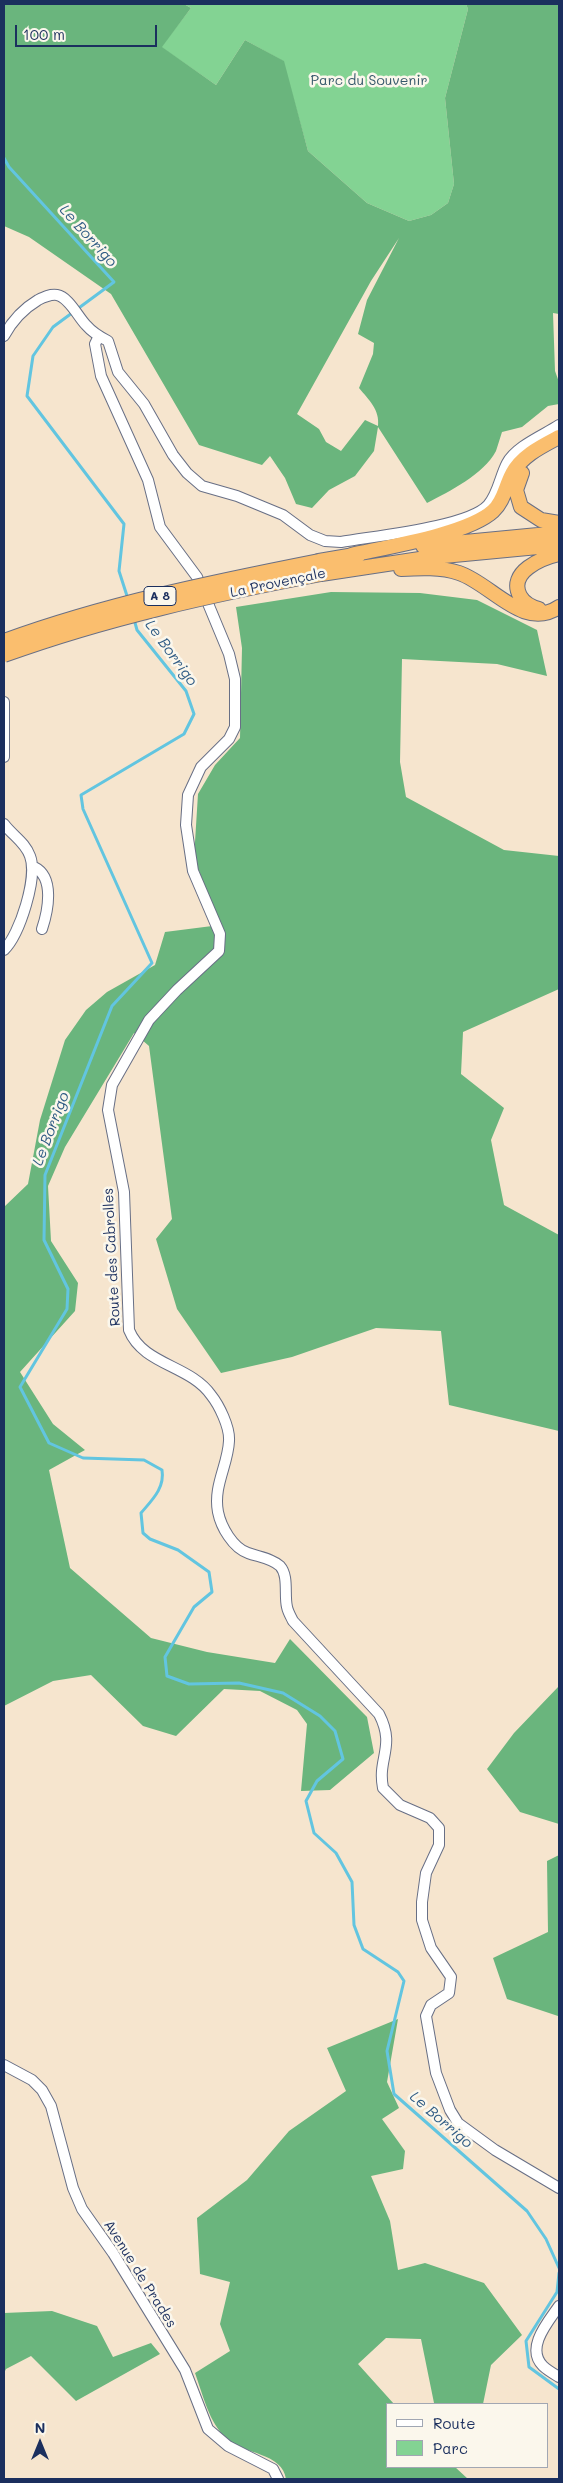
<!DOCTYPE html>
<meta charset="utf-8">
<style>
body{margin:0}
#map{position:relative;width:563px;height:2483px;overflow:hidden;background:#f6e5ce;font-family:Mali,sans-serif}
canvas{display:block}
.frame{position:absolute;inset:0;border:5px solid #1b2f5e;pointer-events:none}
.legend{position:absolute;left:386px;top:2403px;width:162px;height:65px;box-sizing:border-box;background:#fbf7ec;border:1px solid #a1a7b3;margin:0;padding:6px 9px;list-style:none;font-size:15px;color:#1b2f5e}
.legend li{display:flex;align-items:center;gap:10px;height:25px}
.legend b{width:25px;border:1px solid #a1a7b3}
.north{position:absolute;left:15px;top:2418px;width:50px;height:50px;-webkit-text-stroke:4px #fbf7ec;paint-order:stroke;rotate:0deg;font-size:14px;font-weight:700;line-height:20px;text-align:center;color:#1b2f5e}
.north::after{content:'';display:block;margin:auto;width:18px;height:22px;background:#1b2f5e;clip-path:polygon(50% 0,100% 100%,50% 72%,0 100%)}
.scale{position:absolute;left:15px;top:25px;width:142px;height:22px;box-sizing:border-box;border:2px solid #1b2f5e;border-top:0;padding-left:6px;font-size:15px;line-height:18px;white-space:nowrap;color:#1b2f5e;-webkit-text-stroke:4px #fbf7ec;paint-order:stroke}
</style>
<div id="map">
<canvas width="563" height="2483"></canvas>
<div class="frame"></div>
<ul class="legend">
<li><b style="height:6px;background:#fff"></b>Route</li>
<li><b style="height:14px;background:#83d393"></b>Parc</li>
</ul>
<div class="north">N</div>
<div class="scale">100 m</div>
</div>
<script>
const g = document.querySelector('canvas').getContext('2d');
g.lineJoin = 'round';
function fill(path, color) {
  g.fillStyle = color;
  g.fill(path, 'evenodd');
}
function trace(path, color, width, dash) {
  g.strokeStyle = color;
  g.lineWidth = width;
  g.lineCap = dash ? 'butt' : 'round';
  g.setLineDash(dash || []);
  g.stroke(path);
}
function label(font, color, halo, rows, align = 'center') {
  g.font = font + ' Mali,sans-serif';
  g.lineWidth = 5;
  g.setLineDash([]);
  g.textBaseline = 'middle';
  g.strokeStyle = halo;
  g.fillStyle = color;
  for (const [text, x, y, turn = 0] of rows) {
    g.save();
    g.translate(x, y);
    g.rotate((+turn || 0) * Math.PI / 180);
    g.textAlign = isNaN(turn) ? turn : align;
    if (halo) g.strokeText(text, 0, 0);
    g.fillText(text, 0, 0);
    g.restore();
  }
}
fill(new Path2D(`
 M184 4H466L468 9 445 98 454 184 448 203 431 215 409 221 367 203 308 151 283 61 245 40 216 85 161 47 191 8Z`), '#83d393');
fill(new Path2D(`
 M4 4H184L191 8 162 47 216 85 245 40 284 61 308 151 367 203 409 221 431 215 448 203 454 184 445 98 468 9 466 4H559V314L553 313 555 371 559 382V404L548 406 522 427 502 432C500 438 498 445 496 451 483 475 450 491 427 503L378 427 374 451 355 476 329 490 312 508 296 504 285 478 270 456 262 465 199 445 111 294 29 237 4 226ZM399 238 367 300 358 334 374 343 373 354 359 388C369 400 380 410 378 426L365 420 341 451 326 442 319 429 297 414 371 281Z
 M331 592 420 593 477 600 537 630 547 676 497 664 402 659 400 762 406 797 504 850 559 856V989L463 1032 461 1074 504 1108 491 1140 504 1205 559 1235V1431L449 1405 441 1331 376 1328 292 1357 221 1373 177 1309 156 1239 172 1219 149 1046 134 1033 65 1147 48 1186 51 1241 78 1283 75 1311 20 1372 53 1424 85 1450 49 1470 70 1568 151 1638 207 1652 275 1663 290 1639 367 1717 374 1753 330 1790 301 1791 307 1724 297 1710 260 1691 224 1689 176 1736 143 1726 91 1675 53 1681 4 1706V1207L28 1184 40 1120 65 1040 86 1010 107 992 155 965 165 932 220 925 194 858 198 794 215 765 240 738 242 648 236 607Z
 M559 1686V1824L520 1812 487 1769 514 1733Z
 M559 1855V2014L558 2016 507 1999 493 1958 548 1932 547 1861Z
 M398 2019 387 2082 399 2108 382 2119 405 2151 403 2169 371 2176 390 2221 398 2270 425 2263 484 2283 522 2335 491 2365 483 2404 434 2403 421 2339 386 2338 358 2364 394 2404H387V2467H455L468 2479H286C283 2453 243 2454 227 2439 209 2423 203 2395 195 2373L230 2351 220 2324 230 2282 200 2274 197 2218 247 2180 289 2131 346 2091 327 2048Z
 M52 2311 97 2326 113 2357 151 2343 160 2354 76 2401 31 2356 6 2369 4 2373V2313Z`), '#6ab57d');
trace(new Path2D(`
 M4 158 9 167 114 282 53 327 33 356 27 396 124 524 119 571 128 599
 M134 619 137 630 186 691 194 714 184 734 81 795 83 809 152 963 112 1006 45 1175 44 1240 68 1289 67 1309 20 1387 49 1443 83 1458 144 1460 162 1470C165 1488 152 1500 141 1513L143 1533 150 1539 178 1550 209 1572 212 1592 194 1607 165 1657 167 1676 189 1684 239 1683 283 1693 320 1716 335 1731 343 1759 317 1781 306 1801 314 1833 336 1853 352 1882 354 1925 363 1949 398 1972 404 1981 387 2051 394 2094 527 2211 546 2239 559 2268
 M559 2273 557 2292 526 2341 529 2367 559 2389`), '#62c5e0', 3);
const minor = new Path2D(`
 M4 336C12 321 23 309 38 300 44 297 50 294 57 295 69 297 78 317 86 325 92 332 100 337 108 341L118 372 144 404 173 455 187 473 202 486 237 496 283 515 310 535 325 541 341 542C374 536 468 527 488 505 498 494 500 476 507 463 516 446 544 435 559 425
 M99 336 95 344 101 376 148 480 160 527 197 577 229 654 235 679V727L229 739 201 767 188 795 186 825 193 871 220 934 219 951 177 990 149 1020 112 1085 108 1110 124 1192 129 1330C143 1365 190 1365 211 1395 219 1405 230 1427 229 1441 228 1465 213 1486 218 1512 221 1527 233 1548 248 1553 259 1557 271 1558 280 1566 289 1576 284 1595 287 1607 288 1612 291 1617 293 1621L379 1714C396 1747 377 1758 383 1788L400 1805 430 1818 439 1828V1845L426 1873 422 1902V1920L431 1948 451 1977 449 1993 431 2005 426 2016 436 2073 450 2110 458 2123 495 2150 559 2188
 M4 702V757
 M4 824C13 836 25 842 30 856 38 877 20 934 4 950
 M34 867C55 877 48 911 42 929
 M4 2065 32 2080 42 2090 51 2106 73 2188 82 2209 113 2253 185 2370 208 2429 228 2446 273 2469 278 2479
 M559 2306C548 2322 525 2348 543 2366 547 2370 554 2374 559 2377`);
const highway = new Path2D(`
 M522 473 516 490 521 507 541 520 559 523
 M423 546 559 533
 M351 555C387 547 468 534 493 511 504 501 505 487 512 474 521 456 542 446 559 437
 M319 561 360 554
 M401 569C420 568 441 567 459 573 492 584 523 631 559 607
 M321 574 433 557 559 545
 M539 609C531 607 524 603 520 596 507 572 542 558 559 554`);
trace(minor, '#686f85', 12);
trace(highway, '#686f85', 16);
trace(minor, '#fff', 10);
trace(highway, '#fabe6e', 14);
const highwayBridge = new Path2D(`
 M4 641C105 604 213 582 319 561
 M4 655C106 618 215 594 321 574`);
trace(highwayBridge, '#686f85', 16, []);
trace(highwayBridge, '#fabe6e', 14);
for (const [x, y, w] of [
 [160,596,32]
]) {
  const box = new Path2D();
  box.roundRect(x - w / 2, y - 9.5, w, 19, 4);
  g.fillStyle = '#fbf7ec';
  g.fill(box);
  trace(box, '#1b2f5e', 1);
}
label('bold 12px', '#1b2f5e', null, [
 ["A 8",160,596]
]);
label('14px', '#35586b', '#fbf7ec', [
 ["Parc du Souvenir",369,81]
]);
label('14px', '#1b2f5e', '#fbf7ec', [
 ["La Provençale",278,583,-12],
 ["Route des Cabrolles",112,1257,-93],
 ["Avenue de Prades",140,2274,58]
]);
label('italic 15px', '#305c85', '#fbf7ec', [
 ["Le Borrigo",88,236,48],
 ["Le Borrigo",171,653,54],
 ["Le Borrigo",51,1129,-69],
 ["Le Borrigo",441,2120,41]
]);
</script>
